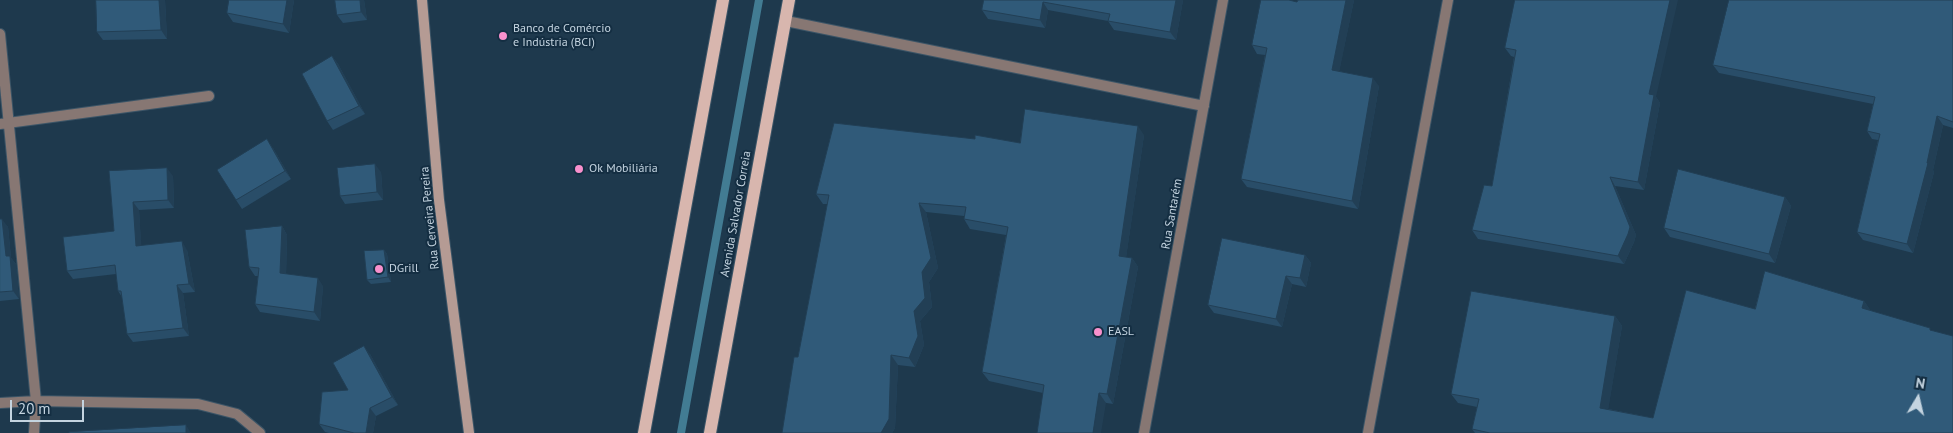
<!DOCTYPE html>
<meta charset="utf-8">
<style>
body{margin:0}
#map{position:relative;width:1953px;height:433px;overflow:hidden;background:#1e394d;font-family:"PT Sans",sans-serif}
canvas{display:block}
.north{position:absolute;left:1893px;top:373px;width:50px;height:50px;-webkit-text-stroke:4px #142e42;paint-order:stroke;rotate:9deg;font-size:14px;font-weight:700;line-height:20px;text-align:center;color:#c4d4e0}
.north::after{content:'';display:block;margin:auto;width:18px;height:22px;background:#c4d4e0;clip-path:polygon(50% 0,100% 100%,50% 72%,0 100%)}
.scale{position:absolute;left:10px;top:400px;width:74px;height:22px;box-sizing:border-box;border:2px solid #c4d4e0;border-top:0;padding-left:6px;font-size:15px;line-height:18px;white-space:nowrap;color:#c4d4e0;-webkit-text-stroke:4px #142e42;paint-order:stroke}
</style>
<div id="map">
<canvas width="1953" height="433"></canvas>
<div class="north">N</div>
<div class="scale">20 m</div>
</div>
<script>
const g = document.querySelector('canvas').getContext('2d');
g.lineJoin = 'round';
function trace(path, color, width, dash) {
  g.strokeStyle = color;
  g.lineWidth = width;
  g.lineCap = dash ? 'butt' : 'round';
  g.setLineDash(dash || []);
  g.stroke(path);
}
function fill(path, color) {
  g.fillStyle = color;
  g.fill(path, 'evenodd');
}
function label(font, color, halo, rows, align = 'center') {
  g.font = font + ' "PT Sans",sans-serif';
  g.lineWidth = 4;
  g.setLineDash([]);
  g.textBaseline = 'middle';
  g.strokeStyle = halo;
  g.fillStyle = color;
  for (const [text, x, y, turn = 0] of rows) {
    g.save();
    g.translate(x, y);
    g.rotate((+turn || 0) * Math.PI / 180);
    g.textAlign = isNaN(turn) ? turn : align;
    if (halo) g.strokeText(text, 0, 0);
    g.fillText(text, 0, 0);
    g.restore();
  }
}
trace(new Path2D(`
 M681 433 759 0`), '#427c93', 8);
const street = new Path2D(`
 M786 21 1204 106
 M0 34 36 401 34 433
 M0 124 209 96
 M0 403 36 401 198 404 237 414 260 433
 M1144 433 1223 0
 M1368 433 1448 0`);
const secondary = new Path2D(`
 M422 0 439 200 469 433`);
const primary = new Path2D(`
 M644 433 723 0
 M710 433 789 0`);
trace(street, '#3c5567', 12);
trace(secondary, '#3c5567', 12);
trace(primary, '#3c5567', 14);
trace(street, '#877773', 10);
trace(secondary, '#b59b94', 10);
trace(primary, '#d8b6ae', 12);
fill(new Path2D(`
 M165 0 167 39 103 40 97 32Z
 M294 0 289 33 233 22 227 13Z
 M335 0H364L367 20 343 23 337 15Z
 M984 0H1183L1176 40 1114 30 1108 21 1048 10 1045 28 988 19 982 10Z
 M1298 0H1354L1339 71 1379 86 1358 209 1247 187 1241 179 1265 55 1257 54 1252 45 1297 2Z
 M1515 0 1656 97 1660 103 1644 190 1615 186 1636 235 1634 242 1624 264 1478 239 1472 230 1492 186 1514 57 1511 56 1505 48Z
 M1953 0V128L1943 125 1933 170 1934 172 1913 253 1863 240 1857 232 1878 140 1872 139 1867 131 1873 104 1719 73 1713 65Z
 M332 56 338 64 365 114 333 130 327 121Z
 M1144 135 1126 257 1132 258 1138 267 1113 404 1043 393 989 381 982 372 1006 235 970 229 964 219V216L926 212 938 268 929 282 932 307 920 321 924 345 915 367 898 365 895 428 892 433H782L798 357 828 204H823L816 194 975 139 1020 143Z
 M273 148 291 179 242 209 236 200Z
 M109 171 173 176 174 208 139 210 141 246 187 250 195 292 183 293 189 336 133 342 127 334 122 297 118 291 116 274 73 279 67 271 114 231Z
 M381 172 383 200 345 204 340 196Z
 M1785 197 1791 206 1775 263 1670 237 1664 228Z
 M0 219 8 227 11 258 16 264 19 299 0 301Z
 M282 226 287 235 286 274 323 286 320 321 260 312 255 304 258 276H255L249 267Z
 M384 250 387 254 391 282 371 284 367 280Z
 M1305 255 1311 263 1306 287 1292 284 1282 327 1214 313 1208 305Z
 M1864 301 1953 433H1475L1472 429 1477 407 1458 403 1451 394 1615 316 1622 326 1608 409 1653 418 1755 309Z
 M370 354 398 405 376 416 373 433H329L325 432 319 424 348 390Z`), '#294d68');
fill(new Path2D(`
 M159 0H165L167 39 161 30Z
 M287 0H294L289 33 283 24Z
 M360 0H364L367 20 361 12Z
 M1176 0H1183L1176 40 1170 32Z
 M1346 0H1354L1338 78 1332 70Z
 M1670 0H1678L1656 97 1660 103 1644 190 1638 182 1649 94Z
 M1043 2 1048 10 1045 28 1040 20Z
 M332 56 338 64 365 114 359 106Z
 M1373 78 1379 86 1358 209 1352 201Z
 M1937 116 1943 125 1933 170 1934 172 1913 253 1907 244Z
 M1138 126 1144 135 1125 265 1119 256Z
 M267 139 273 148 291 179 285 171Z
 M375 164 381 172 383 200 377 192Z
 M167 168 173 176 174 208 168 200Z
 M1610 177 1615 186 1636 235 1634 242 1624 264 1618 256Z
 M1785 197 1791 206 1775 263 1769 254Z
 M133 202 139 210 142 255 136 246Z
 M919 203 926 212 938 268 929 282 932 307 920 321 924 345 915 367 909 358 914 311 922 272Z
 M2 219 8 227 11 258 16 264 19 299 13 291 6 256Z
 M282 226 287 235 286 281 280 273Z
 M182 241 187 250 195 292 189 284Z
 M384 250 387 254 391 282 388 277Z
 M1305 255 1311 263 1306 287 1300 278Z
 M1132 258 1138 267 1113 404 1107 394Z
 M1286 276 1292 284 1282 327 1276 319Z
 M318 278 323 286 320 321 314 312Z
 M177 285 183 293 189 336 183 328Z
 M1864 301 1871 311 1862 308Z
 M1615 316 1622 326 1607 417 1600 408Z
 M364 346 370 354 398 405 392 397Z
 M891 355 898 365 895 428 892 433H881Z
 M1099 393 1106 403 1101 433H1093Z
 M370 408 376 416 373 433H366Z
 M186 425 191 433H186Z`), '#223f55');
const building = new Path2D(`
 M96 0H159L161 30 97 32Z
 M229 0H287L283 24 227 13Z
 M335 0H360L361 12 337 15Z
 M984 0H1176L1170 32 1108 21 1110 14 1043 2 1040 20 982 10Z
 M1261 0H1289L1297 2 1298 0H1346L1332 70 1373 78 1352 201 1241 179 1267 48 1252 45Z
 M1515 0H1670L1649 94 1654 95 1638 182 1610 177 1630 227 1628 234 1618 256 1472 230 1484 185 1492 186 1516 50 1505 48Z
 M1729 0H1953V122L1937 116 1927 163H1928L1907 244 1857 232 1880 134 1867 131 1875 97 1713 65Z
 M332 56 359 106 327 121 302 74Z
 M1025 109 1138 126 1119 256 1132 258 1107 394 1099 393 1093 433H1037L1044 385 982 372 1008 227 964 219 966 207 919 203 931 258 922 272 925 298 914 311 918 336 909 358 891 355 889 419 881 433H782L794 357H798L829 195 816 194 834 123 975 139V135L1020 143Z
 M267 139 285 171 236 200 217 170Z
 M375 164 377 192 340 196 337 168Z
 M167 168 168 200 133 202 136 246 182 241 189 284 177 285 183 328 127 334 121 291H118L115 265 67 271 63 237 114 231 109 171Z
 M1678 169 1785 197 1769 254 1664 228Z
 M0 219H2L6 256H10L13 291 0 292Z
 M282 226 280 273 318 278 314 312 255 304 259 268 249 267 245 230Z
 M1222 238 1305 255 1300 278 1286 276 1276 319 1208 305Z
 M384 250 388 277 367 280 364 251Z
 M1765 271 1864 301 1862 308 1930 328V330L1953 336V433H1490L1472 429 1479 399 1451 394 1471 291 1615 316 1600 408 1653 418 1686 290 1755 309Z
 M364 346 392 397 370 408 366 433H354L319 424 322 392 348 390 333 363Z
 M186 425V433H69V432Z`);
fill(building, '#305a79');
trace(building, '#223f55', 1);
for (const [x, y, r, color] of [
 [503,36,5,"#f890cc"],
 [579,169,5,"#f890cc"],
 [379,269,5,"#f890cc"],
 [1098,332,5,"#f890cc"]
]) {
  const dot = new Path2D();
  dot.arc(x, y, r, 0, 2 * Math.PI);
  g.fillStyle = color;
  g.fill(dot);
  trace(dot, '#142e42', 2);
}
label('12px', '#c4d4e0', '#142e42', [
 ["Banco de Comércio",513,29],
 ["e Indústria (BCI)",513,43],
 ["Ok Mobiliária",589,169],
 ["DGrill",389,269],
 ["EASL",1108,332]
], 'left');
label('12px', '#c4d4e0', '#142e42', [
 ["Avenida Salvador Correia",736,214,-80],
 ["Rua Santarém",1172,214,-80],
 ["Rua Cerveira Pereira",430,218,-96]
]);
</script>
